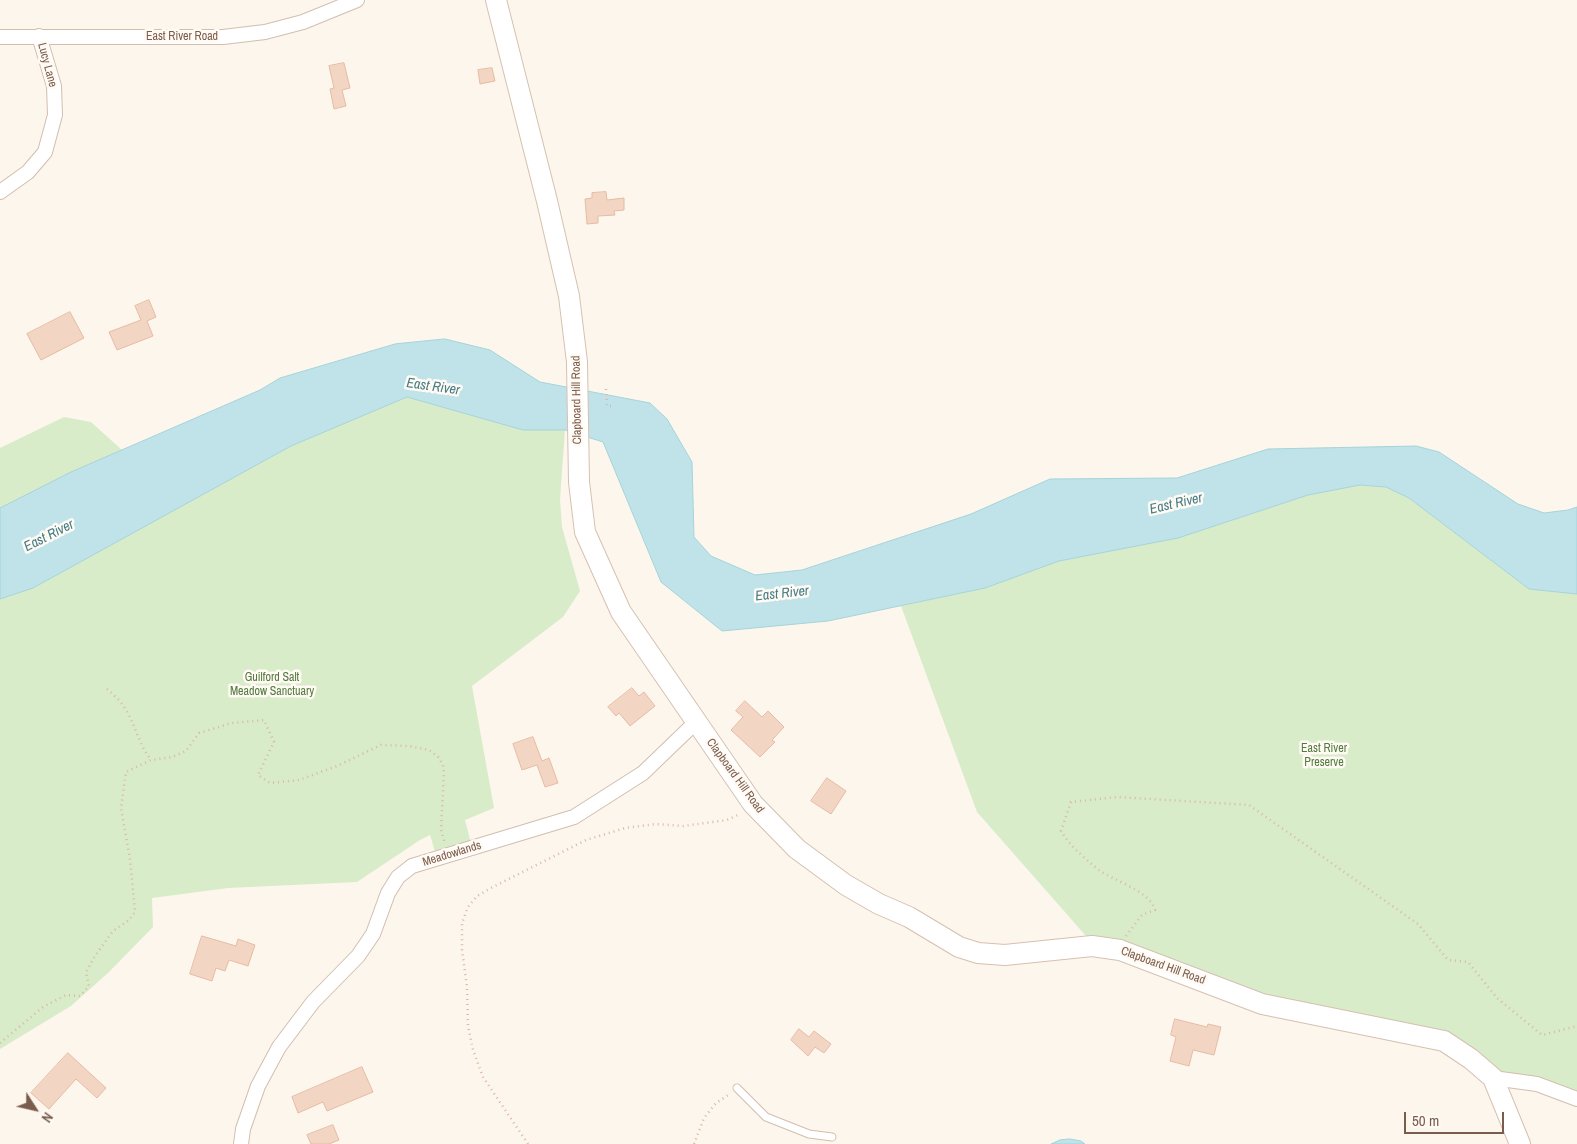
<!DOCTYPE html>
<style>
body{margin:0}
#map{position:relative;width:1577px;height:1144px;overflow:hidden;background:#fdf6ec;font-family:"Archivo Narrow",sans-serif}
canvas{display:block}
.north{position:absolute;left:10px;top:1084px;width:50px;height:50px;-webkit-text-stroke:4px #fffaf3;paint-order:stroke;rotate:125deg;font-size:14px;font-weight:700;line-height:20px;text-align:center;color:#7a5c4d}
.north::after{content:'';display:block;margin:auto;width:18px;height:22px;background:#7a5c4d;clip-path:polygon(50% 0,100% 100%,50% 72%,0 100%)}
.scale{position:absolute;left:1404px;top:1112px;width:100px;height:22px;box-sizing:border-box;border:2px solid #7a5c4d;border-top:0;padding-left:6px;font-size:15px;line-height:18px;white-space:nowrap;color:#7a5c4d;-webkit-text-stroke:4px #fffaf3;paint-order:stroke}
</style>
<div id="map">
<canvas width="1577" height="1144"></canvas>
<div class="north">N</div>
<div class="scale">50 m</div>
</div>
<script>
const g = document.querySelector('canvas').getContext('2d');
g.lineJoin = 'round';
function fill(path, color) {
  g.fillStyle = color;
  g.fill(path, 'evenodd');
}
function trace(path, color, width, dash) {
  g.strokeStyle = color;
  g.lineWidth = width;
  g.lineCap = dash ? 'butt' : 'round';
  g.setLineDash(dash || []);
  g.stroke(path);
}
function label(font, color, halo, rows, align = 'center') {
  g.font = font + ' "Archivo Narrow",sans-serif';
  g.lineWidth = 5;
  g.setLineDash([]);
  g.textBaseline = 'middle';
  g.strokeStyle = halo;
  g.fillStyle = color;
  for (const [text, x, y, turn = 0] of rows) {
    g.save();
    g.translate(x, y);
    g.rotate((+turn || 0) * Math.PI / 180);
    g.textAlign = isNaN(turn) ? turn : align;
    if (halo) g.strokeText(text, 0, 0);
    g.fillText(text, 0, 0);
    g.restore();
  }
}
fill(new Path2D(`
 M407 397 523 430H565L560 499 562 527 580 591 563 617 472 686 494 808 465 820 472 847 437 858 430 835 420 840 357 882 228 888 152 898 153 927 109 972 71 1006 0 1049V599L33 588 291 446Z
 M64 417 91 422 122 450 71 472 0 508V448Z
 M1360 485 1386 487 1409 498 1529 589 1577 594V1102L1493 1078 1471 1059 1300 1011 1093 944 977 812 901 606 985 588 1059 561 1178 538 1308 495Z`), '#d8ecc9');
const water = new Path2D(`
 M445 339 490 350 540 382 650 403 667 419 692 462 694 537 711 556 755 575 802 570 971 514 1050 479 1177 478 1268 449 1416 446 1439 452 1518 504 1544 513 1568 510 1577 507V594L1529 589 1409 498 1386 487 1360 485 1308 495 1178 538 1059 561 985 588 828 621 722 631 661 582 603 442 565 430H523L407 397 291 446 33 588 0 599V508L71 472 260 390 280 378 395 344Z
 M1070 1139 1081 1141 1085 1144H1051L1060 1140Z`);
fill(water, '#bfe3e8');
trace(water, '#a5d3da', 1);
const building = new Path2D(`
 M344 63 350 88 342 90 346 106 334 109 330 89 334 88 329 66Z
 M492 68 495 81 480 84 478 70Z
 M606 192 607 200 624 198V210L614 211 615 215 598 216V223L587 224 585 199 592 198V193Z
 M149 300 156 317 147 321 153 336 117 350 109 332 141 320 135 306Z
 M70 312 84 338 41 360 27 334Z
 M632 688 639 696 644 692 655 706 630 726 619 713 616 716 608 707Z
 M745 701 762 717 768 711 784 727 772 740 775 742 760 757 731 730 743 717 736 711Z
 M533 737 542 761 549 758 558 783 545 787 537 765 522 770 513 744Z
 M827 778 846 791 831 814 811 801Z
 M202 936 236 946 238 939 255 945 248 966 229 960 225 971 216 968 212 981 190 974Z
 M1175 1019 1207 1027 1208 1024 1221 1027 1214 1055 1193 1050 1189 1066 1170 1061 1176 1037 1171 1035Z
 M799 1029 809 1037 814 1031 831 1044 824 1053 815 1047 808 1056 791 1040Z
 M68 1053 106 1088 97 1098 76 1079 49 1109 31 1093Z
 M362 1067 373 1092 327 1111 323 1102 298 1113 292 1097Z
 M333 1125 339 1140 329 1144H311L307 1135Z`);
fill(building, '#f3d5c3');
trace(building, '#e6bba3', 1);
const lane = new Path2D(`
 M737 1088 766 1117 809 1134 832 1137`);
const street = new Path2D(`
 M0 37H223L265 32 303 22 357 0
 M0 192 28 172 45 152 55 115 54 86 39 36
 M1493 1078 1537 1084 1577 1099
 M241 1144 243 1129 258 1086 279 1047 313 1002 358 956 373 934 388 893 398 877 412 866 574 817 643 773 697 721`);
const secondary = new Path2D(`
 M496 0 547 201 569 296 577 362 579 482 585 532 621 612 753 804 797 849 846 885 879 904 909 917 959 947 978 953 1005 955 1092 946 1120 950 1262 1004 1444 1041 1471 1059 1493 1078 1520 1144`);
trace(lane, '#d1beb0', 9);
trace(street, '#d1beb0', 16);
trace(secondary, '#d6c0b0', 22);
trace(new Path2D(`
 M606 389 607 406H614
 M107 689C114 695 121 701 126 710 136 726 138 743 151 760
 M1126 936 1142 915 1155 910C1150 891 1114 881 1099 870 1084 858 1071 847 1061 831L1071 802 1117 797 1249 805 1418 924 1448 960 1468 962 1497 998 1542 1035 1577 1026
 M0 1043 43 1007 66 995 80 996 89 986 86 972 95 956 113 931 129 920 135 912 130 859 121 808 126 772 151 760 172 757 186 751 199 733 232 723 264 720 274 742 258 775 270 783 299 780 337 766 381 745 409 746 429 750 438 757 443 765 444 773 441 829 445 844
 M528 1144 483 1077 473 1050 468 1026 467 987 462 950V923L468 907 477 896 491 888 586 840 625 828 656 824 683 826 727 820 740 814
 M694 1144 704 1118 716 1103 730 1094`), '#d9b8a5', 2.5, [1, 4]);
trace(lane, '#fff', 7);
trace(street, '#fff', 14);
trace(secondary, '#fff', 20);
label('12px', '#7a5c4d', '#fffaf3', [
 ["East River Road",182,37],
 ["Lucy Lane",47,65,75],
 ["Clapboard Hill Road",577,400,-91],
 ["Clapboard Hill Road",735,776,54],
 ["Meadowlands",452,854,-17],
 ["Clapboard Hill Road",1163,966,20]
]);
label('12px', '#537a41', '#fffaf3', [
 ["Guilford Salt",272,678],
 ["Meadow Sanctuary",272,692],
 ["East River",1324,749],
 ["Preserve",1324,763]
]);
label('italic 14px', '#437c86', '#fffaf3', [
 ["East River",433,387,8],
 ["East River",1176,504,-13],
 ["East River",49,536,-27],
 ["East River",782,594,-6]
]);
</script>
